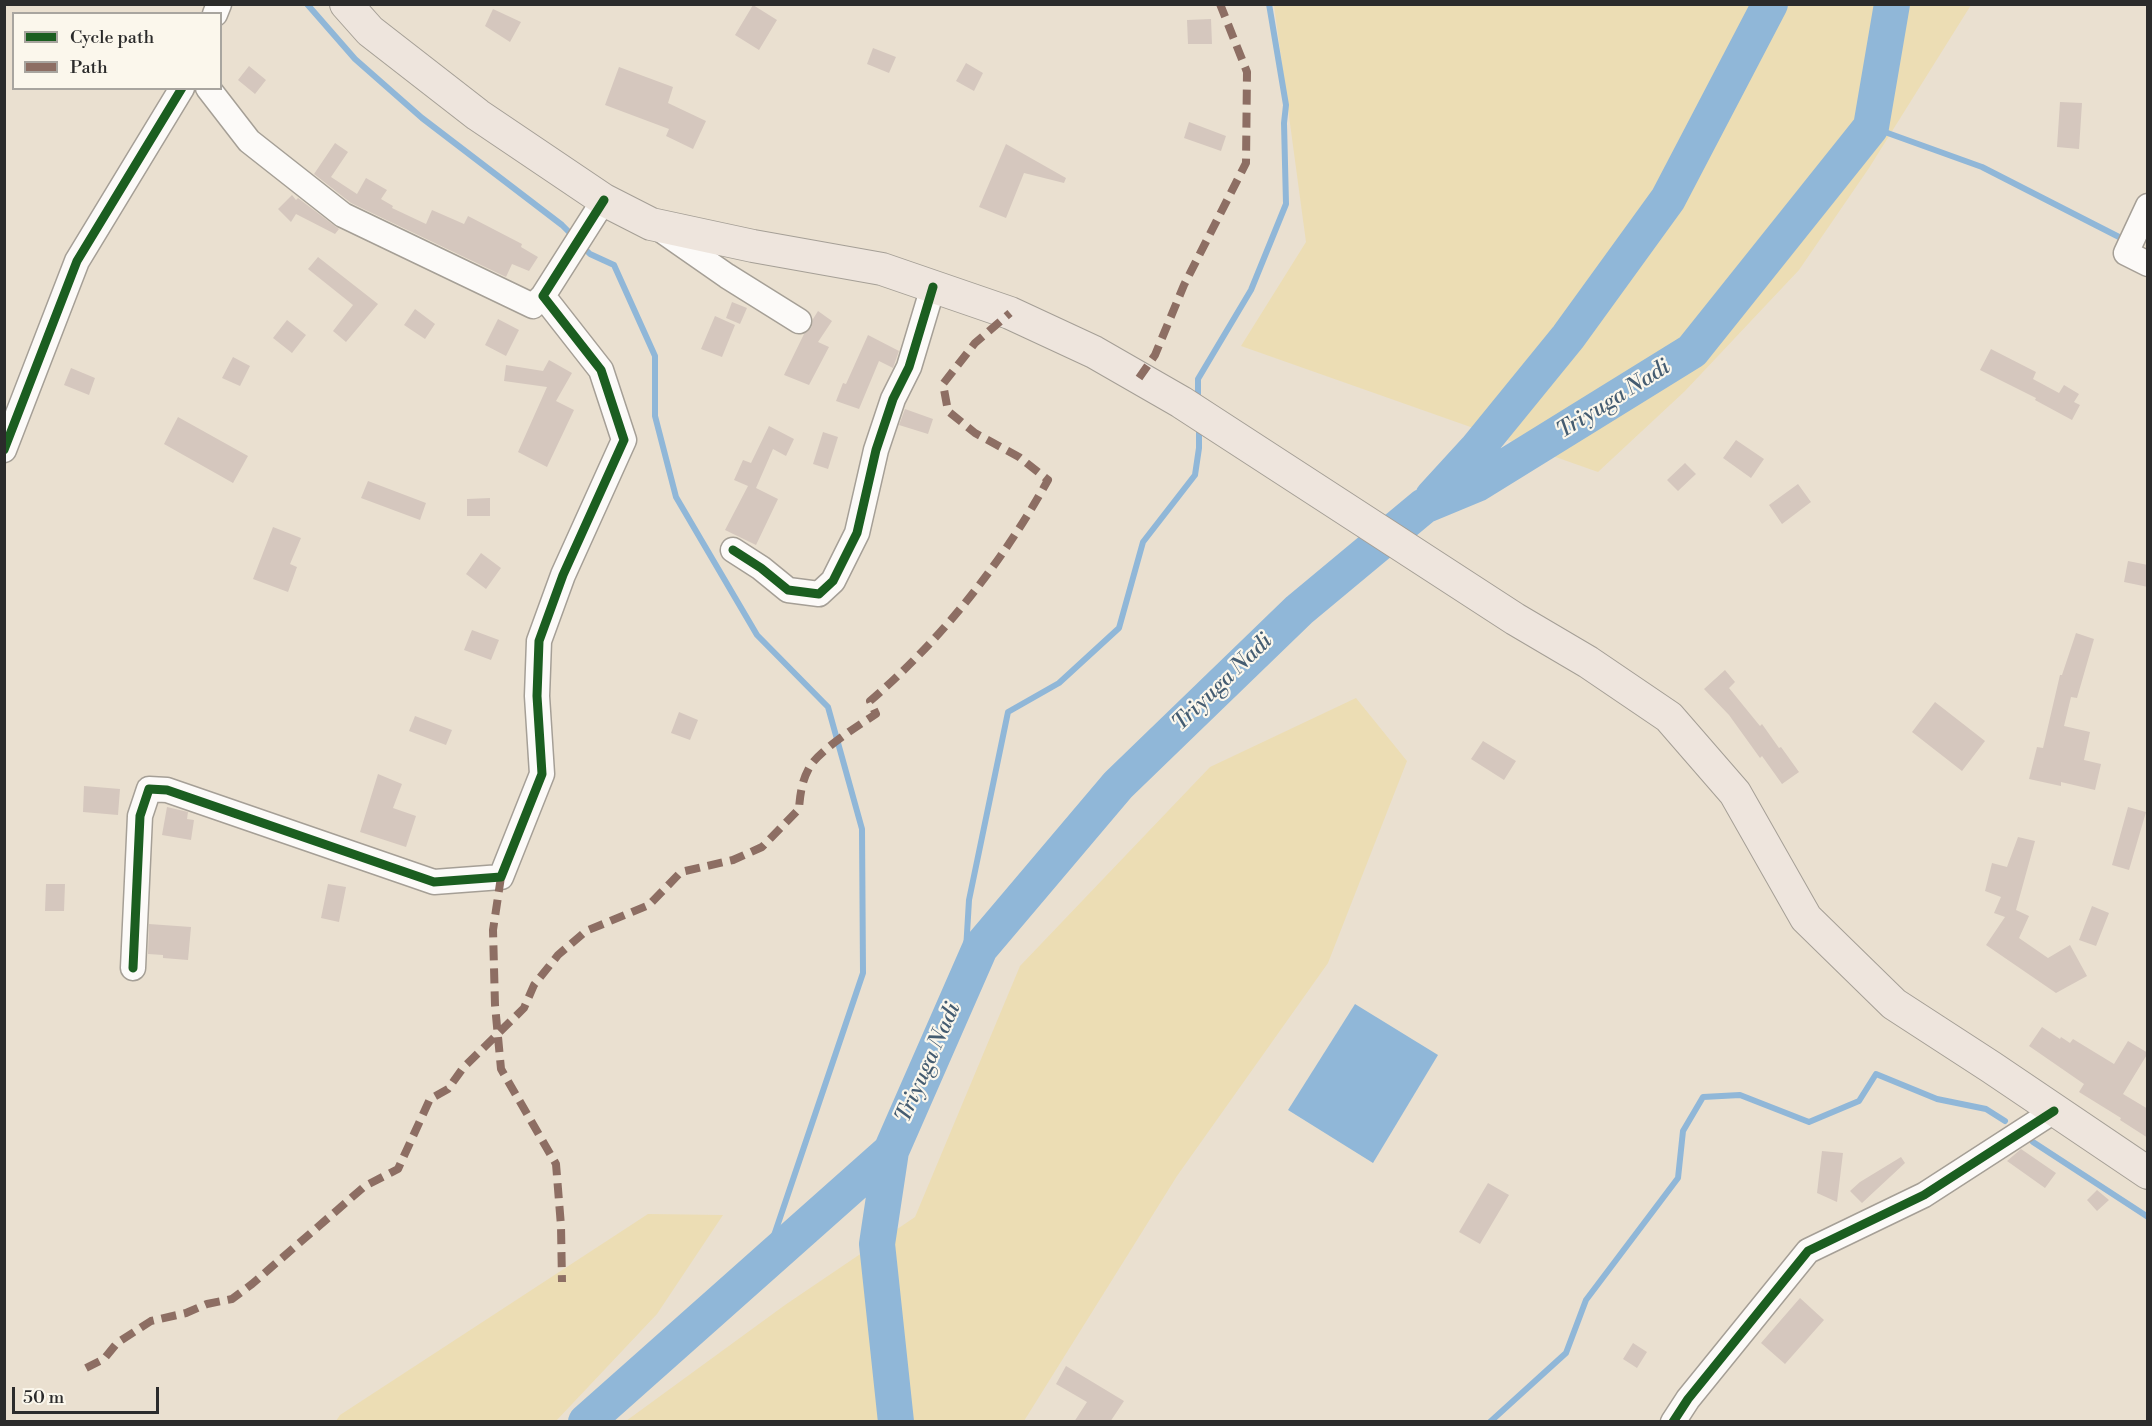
<!DOCTYPE html>
<style>
body{margin:0}
#map{position:relative;width:2152px;height:1426px;overflow:hidden;background:#eae0d0;font-family:"Libre Bodoni",serif}
canvas{display:block}
.frame{position:absolute;inset:0;border:6px solid #2b2b2b;pointer-events:none}
.legend{position:absolute;left:12px;top:12px;width:210px;height:78px;box-sizing:border-box;background:#fbf7ec;border:2px solid #a8a59f;margin:0;padding:8px 10px;list-style:none;font-size:18px;color:#2b2b2b}
.legend li{display:flex;align-items:center;gap:12px;height:30px}
.legend b{width:30px;border:2px solid #a8a59f}
.scale{position:absolute;left:12px;top:1387px;width:147px;height:27px;box-sizing:border-box;border:3px solid #2b2b2b;border-top:0;padding-left:8px;font-size:18px;line-height:21px;white-space:nowrap;color:#2b2b2b;-webkit-text-stroke:4px #fbf7ec;paint-order:stroke}
</style>
<div id="map">
<canvas width="2152" height="1426"></canvas>
<div class="frame"></div>
<ul class="legend">
<li><b style="height:8px;background:#1b5e20"></b>Cycle path</li>
<li><b style="height:8px;background:#8d6e63"></b>Path</li>
</ul>
<div class="scale">50 m</div>
</div>
<script>
const g = document.querySelector('canvas').getContext('2d');
g.lineJoin = 'round';
function fill(path, color) {
  g.fillStyle = color;
  g.fill(path, 'evenodd');
}
function trace(path, color, width, dash) {
  g.strokeStyle = color;
  g.lineWidth = width;
  g.lineCap = dash ? 'butt' : 'round';
  g.setLineDash(dash || []);
  g.stroke(path);
}
function label(font, color, halo, rows, align = 'center') {
  g.font = font + ' "Libre Bodoni",serif';
  g.lineWidth = 4.5;
  g.setLineDash([]);
  g.textBaseline = 'middle';
  g.strokeStyle = halo;
  g.fillStyle = color;
  for (const [text, x, y, turn = 0] of rows) {
    g.save();
    g.translate(x, y);
    g.rotate((+turn || 0) * Math.PI / 180);
    g.textAlign = isNaN(turn) ? turn : align;
    if (halo) g.strokeText(text, 0, 0);
    g.fillText(text, 0, 0);
    g.restore();
  }
}
fill(new Path2D(`
 M1274 5V4L1971 5 1869 168 1799 270 1685 391 1598 472 1241 346 1306 242Z
 M1356 698 1407 761 1328 963 1177 1176 1024 1421H626L785 1305 915 1217 1020 966 1210 767Z
 M648 1214 723 1215 657 1314 556 1421H336L340 1415Z`), '#ecddb4');
fill(new Path2D(`
 M1355 1004 1438 1055 1373 1163 1288 1110Z`), '#90b7d8');
trace(new Path2D(`
 M307 4 355 59 422 118 562 225 575 238
 M1871 127 1982 167 2121 238
 M582 246 590 254 614 265 655 356V416L676 497 757 635 828 707 862 829 863 973 765 1262
 M1198 401V379L1251 290 1286 204 1284 123 1286 105 1269 4
 M964 984 969 900 1008 712 1059 683 1119 628 1143 542 1195 475 1199 448V426
 M2033 1142 2148 1217
 M1490 1422 1566 1353 1586 1300 1678 1178 1683 1131 1703 1097 1740 1095 1809 1122 1859 1101 1876 1074 1937 1099 1986 1109 2005 1121`), '#90b7d8', 6);
trace(new Path2D(`
 M1433 497 1476 450 1568 337 1668 199 1770 4
 M891 1151 877 1244 896 1422
 M586 1422 891 1151 980 948 1118 785 1299 610 1424 506 1477 484 1692 351 1871 127 1892 4`), '#90b7d8', 36);
fill(new Path2D(`
 M753 5 777 20 759 50 735 35Z
 M493 9 521 22 510 42 485 26Z
 M1211 19 1212 44H1188L1187 20Z
 M873 48 896 57 889 73 867 64Z
 M966 63 983 73 974 91 956 81Z
 M249 66 266 80 255 94 238 80Z
 M619 67 673 87 668 103 706 121 693 149 666 136 669 129 605 105Z
 M2060 102 2082 103 2079 149 2057 147Z
 M1189 122 1226 136 1221 151 1184 138Z
 M335 143 348 152 331 177 357 194 366 178 387 190 381 199 393 206 392 208 426 224 432 210 464 224 468 216 522 244 521 247 538 257 529 271 512 264 506 277 351 203 314 174Z
 M1006 144 1066 178 1064 183 1024 173 1006 218 979 207Z
 M292 195 296 200 298 198 339 229 335 234 296 214 291 222 278 209Z
 M318 257 378 304 346 342 333 331 353 305 308 269Z
 M732 302 747 308 740 324 726 318Z
 M415 309 435 324 425 339 404 325Z
 M818 311 832 321 818 342 829 347 809 385 784 375 804 334 811 328 813 319Z
 M715 316 735 325 722 357 701 349Z
 M498 319 519 330 506 356 485 345Z
 M287 320 306 335 292 353 273 338Z
 M868 335 899 351 893 368 879 361 859 409 836 401 843 383 846 384Z
 M1991 349 2036 372 2033 379 2059 393 2064 385 2079 394 2074 402 2080 405 2072 420 2035 400 2036 398 1980 370Z
 M233 357 250 366 240 386 222 378Z
 M549 360 572 373 556 401 574 410 547 467 518 452 547 387 504 381 506 365 543 371Z
 M71 368 95 378 89 395 64 385Z
 M905 409 933 419 928 434 899 425Z
 M178 417 248 456 233 483 164 444Z
 M769 426 794 439 786 456 773 449 756 488 778 499 756 545 725 530 748 486 734 480 743 460 751 463Z
 M823 432 838 437 828 469 813 464Z
 M1736 440 1764 459 1751 478 1723 458Z
 M1685 463 1696 474 1678 491 1667 480Z
 M368 481 426 503 420 520 361 498Z
 M1798 484 1811 502 1782 524 1769 505Z
 M490 498V516H467V499Z
 M273 527 301 538 290 564 297 567 288 592 253 579Z
 M481 553 501 568 486 589 466 574Z
 M2128 561 2148 565V587L2124 582Z
 M472 630 499 640 491 660 464 650Z
 M2076 633 2094 639 2077 698 2071 697 2064 726 2090 732 2084 760 2101 764 2095 790 2061 782V786L2029 779 2037 747 2043 748 2060 675H2062Z
 M1725 670 1735 682 1729 688 1760 726 1762 724 1779 748 1781 747 1799 772 1782 784 1762 756 1760 758 1729 715 1704 689Z
 M1935 702 1985 741 1962 771 1912 732Z
 M679 712 698 720 690 740 671 733Z
 M415 716 452 730 446 745 409 731Z
 M1483 741 1516 761 1504 780 1471 759Z
 M378 774 402 784 393 808 416 816 406 847 360 832Z
 M84 786 120 789 118 815 83 812Z
 M167 807 188 812 187 819 194 820 191 840 162 835Z
 M2128 807 2146 812 2129 870 2112 865Z
 M2018 837 2035 841 2016 910 2029 916 2019 938 2048 958 2070 945 2087 976 2056 993 1986 945 2005 917 1994 913 2001 897 1985 891 1992 863 2007 867Z
 M46 884H65L64 911H45Z
 M328 884 346 887 339 922 321 918Z
 M2092 906 2109 913 2096 946 2079 940Z
 M149 924 191 927 188 960 163 958V955L148 954Z
 M2042 1027 2060 1039 2061 1037 2070 1043 2073 1039 2114 1064 2128 1041 2148 1053 2123 1094 2148 1109V1138L2120 1120 2121 1118 2079 1092 2084 1084 2029 1046Z
 M2021 1149 2056 1173 2045 1188 2007 1161Z
 M1822 1151 1843 1153 1837 1202 1817 1193Z
 M1901 1157 1905 1163 1862 1203 1850 1191 1860 1182Z
 M1488 1183 1509 1195 1480 1244 1459 1232Z
 M2097 1190 2109 1200 2097 1211 2087 1200Z
 M1800 1298 1824 1320 1785 1364 1761 1343Z
 M1633 1343 1647 1352 1637 1368 1623 1359Z
 M1066 1366 1124 1401 1110 1422H1074L1087 1402 1056 1384Z`), '#d5c7be');
const minor = new Path2D(`
 M215 14 219 4
 M208 88 249 141 343 215 533 306 543 296
 M661 230 727 276 799 321
 M2126 253 2148 206
 M2126 253 2148 264
 M4 450 77 261 182 88
 M733 550 761 568 788 590 819 594 833 581 857 533 876 450 893 399 909 367 933 287
 M133 968 140 816 149 789 167 790 434 882 501 877 542 774 537 696 539 641 563 575 624 440 601 370 543 296 604 200
 M1673 1422 1688 1399 1808 1251 1924 1195 2054 1111`);
const major = new Path2D(`
 M346 4 370 31 478 115 604 200 651 224 753 246 882 269 1010 313 1094 352 1181 402 1515 619 1588 662 1669 717 1735 793 1806 918 1894 1004 1991 1067 2148 1173`);
trace(minor, '#a59f96', 27);
trace(major, '#a59f96', 34);
trace(minor, '#fcfaf8', 24);
trace(major, '#eee5dd', 32);
trace(new Path2D(`
 M2147 239H2148
 M1139 378 1155 355 1184 285 1246 163 1247 72 1220 4
 M501 877 493 930 495 1005 501 1069 556 1164 561 1226 562 1282
 M86 1368 104 1359 117 1343 151 1321 186 1313 207 1304 232 1299 252 1284 365 1186 398 1169 430 1099 448 1089 463 1068 524 1008 534 985 558 955 586 931 649 905 681 872 733 860 762 847 799 809C800 794 802 781 809 768 818 751 859 725 876 714L870 701C942 639 1002 563 1048 480L1019 457 975 433 948 411 943 384 975 343 1010 313`), '#8d6e63', 8, [15, 8]);
trace(new Path2D(`
 M4 450 77 261 182 88
 M733 550 761 568 788 590 819 594 833 581 857 533 876 450 893 399 909 367 933 287
 M133 968 140 816 149 789 167 790 434 882 501 877 542 774 537 696 539 641 563 575 624 440 601 370 543 296 604 200
 M1673 1422 1688 1399 1808 1251 1924 1195 2054 1111`), '#1b5e20', 9);
label('italic 22px', '#445c71', '#fbf7ec', [
 ["Triyuga Nadi",1614,400,-32],
 ["Triyuga Nadi",1223,683,-44],
 ["Triyuga Nadi",929,1063,-66]
]);
</script>
